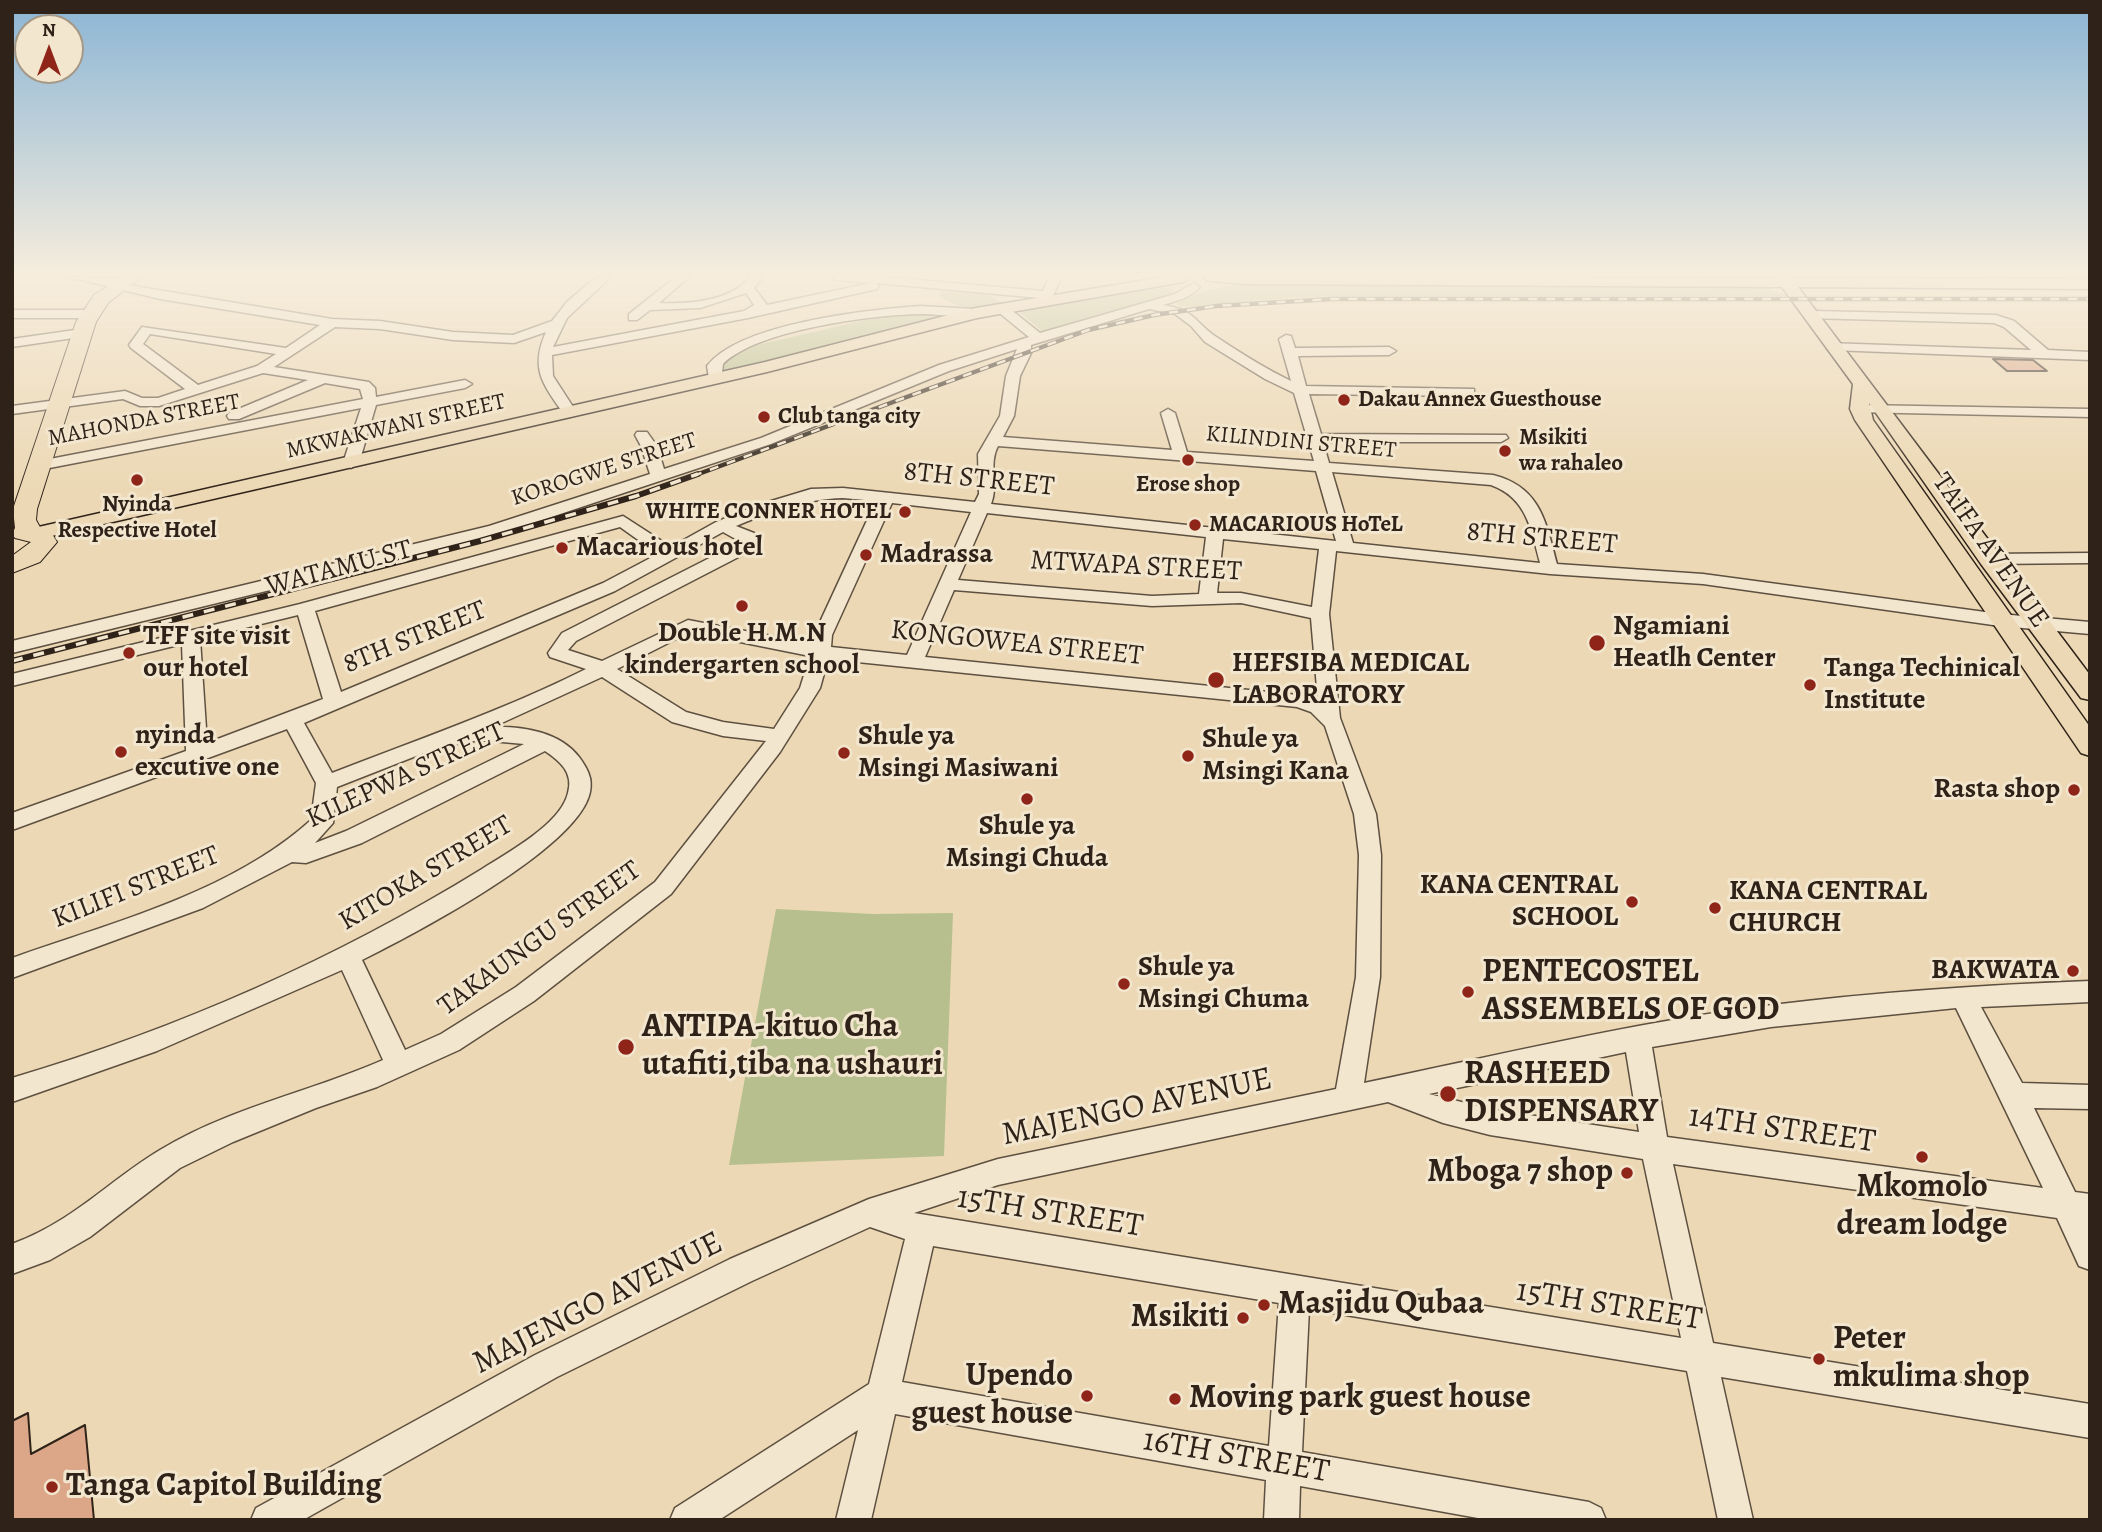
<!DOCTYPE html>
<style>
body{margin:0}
#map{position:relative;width:2102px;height:1532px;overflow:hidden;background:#ecd8b4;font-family:Alegreya,serif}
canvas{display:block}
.frame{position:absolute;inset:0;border:14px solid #2f2319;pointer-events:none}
.north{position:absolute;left:14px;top:14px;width:70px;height:70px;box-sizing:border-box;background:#f3e6ce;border:2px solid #a59886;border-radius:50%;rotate:0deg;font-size:19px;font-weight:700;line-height:28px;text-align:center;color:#2f2319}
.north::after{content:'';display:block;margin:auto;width:24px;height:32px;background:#8f2418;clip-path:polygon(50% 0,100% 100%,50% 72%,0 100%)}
</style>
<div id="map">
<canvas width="2102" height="1532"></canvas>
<div class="frame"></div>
<div class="north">N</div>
</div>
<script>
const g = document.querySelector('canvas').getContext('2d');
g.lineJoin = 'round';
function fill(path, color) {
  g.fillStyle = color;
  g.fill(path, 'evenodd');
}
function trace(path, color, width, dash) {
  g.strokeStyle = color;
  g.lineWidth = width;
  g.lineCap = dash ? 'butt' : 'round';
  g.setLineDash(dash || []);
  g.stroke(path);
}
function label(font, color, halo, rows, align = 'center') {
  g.font = font + ' Alegreya,serif';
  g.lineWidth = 6;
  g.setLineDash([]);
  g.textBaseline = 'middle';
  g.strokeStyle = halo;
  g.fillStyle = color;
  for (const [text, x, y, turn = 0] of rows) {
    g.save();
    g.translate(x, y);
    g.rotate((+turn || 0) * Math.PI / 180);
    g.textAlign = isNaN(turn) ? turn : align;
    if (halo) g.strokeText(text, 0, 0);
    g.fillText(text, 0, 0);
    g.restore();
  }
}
fill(new Path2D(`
 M1505 284 1761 286 1789 296 1301 297 1180 307 1176 302 1200 292 1230 285Z
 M1157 287 1171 288 1175 292 1163 298 1096 315 1043 332 1016 309Z
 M941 291 989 295 1002 303C979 309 958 311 939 295Z
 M900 312 954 314 722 372 719 369 722 361 757 345Z
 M776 909 873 914 953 913 944 1156 729 1165Z`), '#b7bf8e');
const building = new Path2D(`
 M1993 359 2033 360 2047 371H2007Z
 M28 1413 31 1454 85 1425 94 1520H12V1421Z`);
fill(building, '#dba788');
trace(building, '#2f2319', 2);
const minor = new Path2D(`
 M65 276 123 279 127 280 128 285 332 319 380 321 453 332 513 335 552 321 567 302 590 282 599 276H612L567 318 553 347 744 311 754 305 746 293 700 308 650 310 637 320H629V314L677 276H690L659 303C689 304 731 302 751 276H763L754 288 767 305 871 283 836 280 830 276H873L1043 291 1050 276H1062L1051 300 1045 304 1041 303 1040 298 876 283 879 286 877 289 748 318 552 355 553 376 577 413 570 417 565 416C544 385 529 370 546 332L514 343 453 340 380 329 335 327 274 367 369 382 375 388 376 397 465 380 472 384 465 388 376 405 359 463 351 468 343 463 361 408 39 470 31 465 34 462 363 399 360 389 325 383 239 419H229L227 416 229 413 308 380 263 373 159 406H140L123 399 12 414V406L125 391 142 398H158L185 389 131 348 129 345 142 327 286 348 320 325 160 299ZM150 334 276 354 257 366 198 385 143 344Z
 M1194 283 1200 287C1189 298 1177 301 1163 305 1197 310 1194 323 1218 338 1242 354 1266 369 1291 381L1279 339 1286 335 1291 336 1295 348 1389 347 1396 351 1389 355 1298 356 1306 386 1474 389V395L1469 396 1309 394 1321 434 1506 435 1508 438 1501 442H1323L1329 463 1493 475C1541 487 1546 523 1557 564L1703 574 2000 614 2090 622V634L2000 626 1703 584 1550 574 1336 551 1329 614 1340 718 1376 814 1381 855 1380 977 1364 1083C1499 1055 1635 1022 1772 1005 1877 992 1984 985 2090 981V1002L1981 1007 2022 1083 2090 1085V1109L2034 1108 2075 1192 2090 1194V1270L2079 1266 2057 1218 1673 1164 1713 1343 2090 1404V1438L1721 1377 1753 1520H1718L1687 1371 1309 1309 1302 1452 1589 1502 1601 1508 1606 1520H1489L1300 1486 1299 1520H1264L1266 1480 895 1414 871 1520H836L858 1430 719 1520H670L675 1508 869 1384 905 1239 870 1227 752 1281 557 1377 303 1520H251L256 1508 535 1355 730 1259 869 1199 998 1159 1336 1089 1356 977 1359 855 1354 814 1325 726 1311 712 1297 707 828 659 820 688 780 752 671 894 534 1001 459 1050 377 1087 316 1108 233 1142 180 1168 90 1237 50 1260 12 1274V1244C74 1221 107 1182 160 1150 229 1108 310 1092 383 1060L342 970 157 1051 12 1102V1078C177 1029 336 959 482 869 507 853 561 824 568 793 574 773 560 761 545 751L362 843 306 863 292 862 203 908 12 978V958C113 922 230 893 311 820L316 783 287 729 12 830V813L186 751 182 644 12 686V674L300 604 623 516 671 547 716 522 758 505 811 489 843 488 975 502 979 494 978 454 1000 416 1006 376 1017 349 949 371 771 444 500 534 12 653V641L489 526 650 474 641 446 635 435 637 432H647L657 446 664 469 761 438 939 365 1029 337 997 311V305H1005L1040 333 1175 294ZM1149 309 1175 314 1191 326 1205 342 1265 379 1294 393 1314 461 1187 452 1175 413 1168 409 1161 413 1172 450 1003 437 1014 416 1020 376 1031 353V345ZM998 446 1316 471 1336 541 991 504C999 485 988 464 998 446ZM1332 472 1491 485C1527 498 1531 529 1540 563L1353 543ZM843 498 876 501 814 635 813 644 688 620 602 661 568 650 576 641 754 549 758 539 754 533 736 526C772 511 804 499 843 498ZM892 503 971 512 907 655 831 647 832 635ZM987 513 1206 537 1199 594 1152 596 958 580ZM620 527 658 554 603 583 341 692 315 611ZM723 532 741 542 562 633 548 653 550 657 586 669C504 710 417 740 332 773L304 723 615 591ZM1223 539 1319 549 1312 607 1241 593H1217ZM954 590 1152 606 1241 603 1311 618 1318 700 1298 695 925 657ZM298 615 323 699 207 743 200 639ZM690 632 810 656 800 688 774 729 723 722 686 712 617 669ZM602 677 672 722 723 736 766 741 655 882 516 987 441 1034 405 1050 362 960C414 934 579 848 590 792 593 778 587 768 579 757 560 732 523 726 493 727ZM480 740 524 744 346 831 315 843 333 823 337 787 439 747ZM1956 1008 2043 1188 1667 1137 1652 1047 1771 1027ZM1626 1052 1639 1132 1490 1109 1429 1094ZM1388 1102 1443 1123 1490 1135 1643 1159 1681 1338 914 1213 998 1185ZM933 1246 1279 1303 1269 1446 902 1382Z
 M920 306 976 309 982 313C974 320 933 313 919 314 871 315 757 330 723 364L721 381 716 382 709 378 707 366C740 323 867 310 920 306Z
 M12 310H91L97 314 91 318H12Z
 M1812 311 1996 315 2014 321 2048 350 2090 352V360L1832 350 1827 349V343L2031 350 2004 327 1994 323 1808 318 1806 315Z
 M82 329 87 330V336L12 347V339Z
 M1859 405 2090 409V417L1854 412 1852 409 1854 406Z
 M2090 553V563L1989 564 1980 559 1989 554Z`);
const major = new Path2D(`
 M1170 276 1190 278 1183 282 977 318 767 372 34 540 27 538 24 534 27 530 34 528 765 362 976 308Z
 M1204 276 1776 278 1775 276H1789L1791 278 2090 279V289L1798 287 2090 675V700L2081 698 1981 564 1869 403 1873 420 2090 727V756L2081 753 1855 420 1850 409 1853 384 1782 287 1245 284 1211 281 1206 280Z`);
const highway = new Path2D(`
 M123 276H143L108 303 96 322 37 509 36 520 41 529 51 532 57 542 40 562 12 573V556L31 542 15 538 12 534 15 528 13 509 76 322 94 295Z`);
trace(minor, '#5e5040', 3);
trace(major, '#2f2319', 3);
trace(highway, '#2f2319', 2);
fill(minor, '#f3e6ce');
fill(major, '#ecd8b4');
fill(highway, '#ecd8b4');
const railFar1 = new Path2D(`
 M693 476 1088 330 1154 315 1216 306 1332 299H2090`);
const rail = new Path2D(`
 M12 661 480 541 636 496 698 474`);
trace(railFar1, '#2f2319', 4.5);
trace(rail, '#2f2319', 6);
trace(railFar1, '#f3e6ce', 2.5, [9]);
trace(rail, '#f3e6ce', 3.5, [11]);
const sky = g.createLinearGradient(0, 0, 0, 490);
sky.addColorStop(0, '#8bb5d5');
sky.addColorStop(0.56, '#f6eddd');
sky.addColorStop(1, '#f6eddd00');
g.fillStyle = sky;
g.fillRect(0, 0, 2102, 490);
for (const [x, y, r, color] of [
 [1344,400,7,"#8f2418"],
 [764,417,7,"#8f2418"],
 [1505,451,7,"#8f2418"],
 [1188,460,7,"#8f2418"],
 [137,480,7,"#8f2418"],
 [905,512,7,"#8f2418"],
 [1195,525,7,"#8f2418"],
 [562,548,7,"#8f2418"],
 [866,555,7,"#8f2418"],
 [742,606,7,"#8f2418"],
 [1597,643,9,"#8f2418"],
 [129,653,7,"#8f2418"],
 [1216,680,9,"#8f2418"],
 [1810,685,7,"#8f2418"],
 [121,752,7,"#8f2418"],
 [844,753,7,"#8f2418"],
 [1188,756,7,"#8f2418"],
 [2074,790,7,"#8f2418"],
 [1027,799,7,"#8f2418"],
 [1632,902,7,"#8f2418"],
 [1715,908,7,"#8f2418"],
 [2073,971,7,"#8f2418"],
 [1124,984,7,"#8f2418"],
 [1468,992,7,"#8f2418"],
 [626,1047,9,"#8f2418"],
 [1448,1094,9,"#8f2418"],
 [1922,1157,7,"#8f2418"],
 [1627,1173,7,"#8f2418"],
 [1264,1305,7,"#8f2418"],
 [1243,1318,7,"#8f2418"],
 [1819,1359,7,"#8f2418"],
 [1087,1396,7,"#8f2418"],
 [1175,1399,7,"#8f2418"],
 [52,1487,7,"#8f2418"]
]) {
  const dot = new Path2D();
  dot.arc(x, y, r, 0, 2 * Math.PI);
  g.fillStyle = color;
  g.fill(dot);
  trace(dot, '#f3e6ce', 2.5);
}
label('bold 23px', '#2f2319', '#f3e6ce', [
 ["Dakau Annex Guesthouse",1358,400],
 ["Club tanga city",778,417],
 ["Msikiti",1519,438],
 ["wa rahaleo",1519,464],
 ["Erose shop",1188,485,"center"],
 ["Nyinda",137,505,"center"],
 ["Respective Hotel",137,531,"center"],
 ["WHITE CONNER HOTEL",891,512,"right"],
 ["MACARIOUS HoTeL",1209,525]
], 'left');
label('23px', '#2f2319', '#f3e6ce', [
 ["MAHONDA STREET",144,421,-11],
 ["MKWAKWANI STREET",396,427,-13],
 ["KILINDINI STREET",1301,443,5],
 ["KOROGWE STREET",604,470,-18]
]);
label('28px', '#2f2319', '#f3e6ce', [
 ["8TH STREET",979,480,6],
 ["8TH STREET",1542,539,5],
 ["TAIFA AVENUE",1990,551,55],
 ["MTWAPA STREET",1136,567,3],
 ["WATAMU ST",339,569,-15],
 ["8TH STREET",415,638,-22],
 ["KONGOWEA STREET",1017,644,6],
 ["KILEPWA STREET",406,776,-25],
 ["KITOKA STREET",426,874,-31],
 ["KILIFI STREET",136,888,-22],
 ["TAKAUNGU STREET",540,939,-36]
]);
label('bold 28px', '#2f2319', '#f3e6ce', [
 ["Macarious hotel",576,548],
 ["Madrassa",880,555],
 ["Ngamiani",1613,627],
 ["Heatlh Center",1613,659],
 ["Double H.M.N",742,634,"center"],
 ["kindergarten school",742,666,"center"],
 ["TFF site visit",143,637],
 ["our hotel",143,669],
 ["HEFSIBA MEDICAL",1232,664],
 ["LABORATORY",1232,696],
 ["Tanga Techinical",1824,669],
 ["Institute",1824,701],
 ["nyinda",135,736],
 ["excutive one",135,768],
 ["Shule ya",858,737],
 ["Msingi Masiwani",858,769],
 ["Shule ya",1202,740],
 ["Msingi Kana",1202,772],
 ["Rasta shop",2060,790,"right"],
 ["Shule ya",1027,827,"center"],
 ["Msingi Chuda",1027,859,"center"],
 ["KANA CENTRAL",1618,886,"right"],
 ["SCHOOL",1618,918,"right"],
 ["KANA CENTRAL",1729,892],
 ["CHURCH",1729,924],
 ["Shule ya",1138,968],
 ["Msingi Chuma",1138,1000],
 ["BAKWATA",2059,971,"right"]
], 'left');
label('bold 33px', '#2f2319', '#f3e6ce', [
 ["PENTECOSTEL",1482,973],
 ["ASSEMBELS OF GOD",1482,1011],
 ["ANTIPA-kituo Cha",642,1028],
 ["utafiti,tiba na ushauri",642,1066],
 ["RASHEED",1464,1075],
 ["DISPENSARY",1464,1113],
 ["Mboga 7 shop",1613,1173,"right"],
 ["Mkomolo",1922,1188,"center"],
 ["dream lodge",1922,1226,"center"],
 ["Masjidu Qubaa",1278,1305],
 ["Msikiti",1229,1318,"right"],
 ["Peter",1833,1340],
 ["mkulima shop",1833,1378],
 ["Upendo",1073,1377,"right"],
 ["guest house",1073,1415,"right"],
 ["Moving park guest house",1189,1399],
 ["Tanga Capitol Building",66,1487]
], 'left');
label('33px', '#2f2319', '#f3e6ce', [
 ["MAJENGO AVENUE",1137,1108,-12],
 ["14TH STREET",1782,1130,8],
 ["15TH STREET",1050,1213,9],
 ["MAJENGO AVENUE",598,1304,-27],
 ["15TH STREET",1609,1306,9],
 ["16TH STREET",1236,1457,10]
]);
</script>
